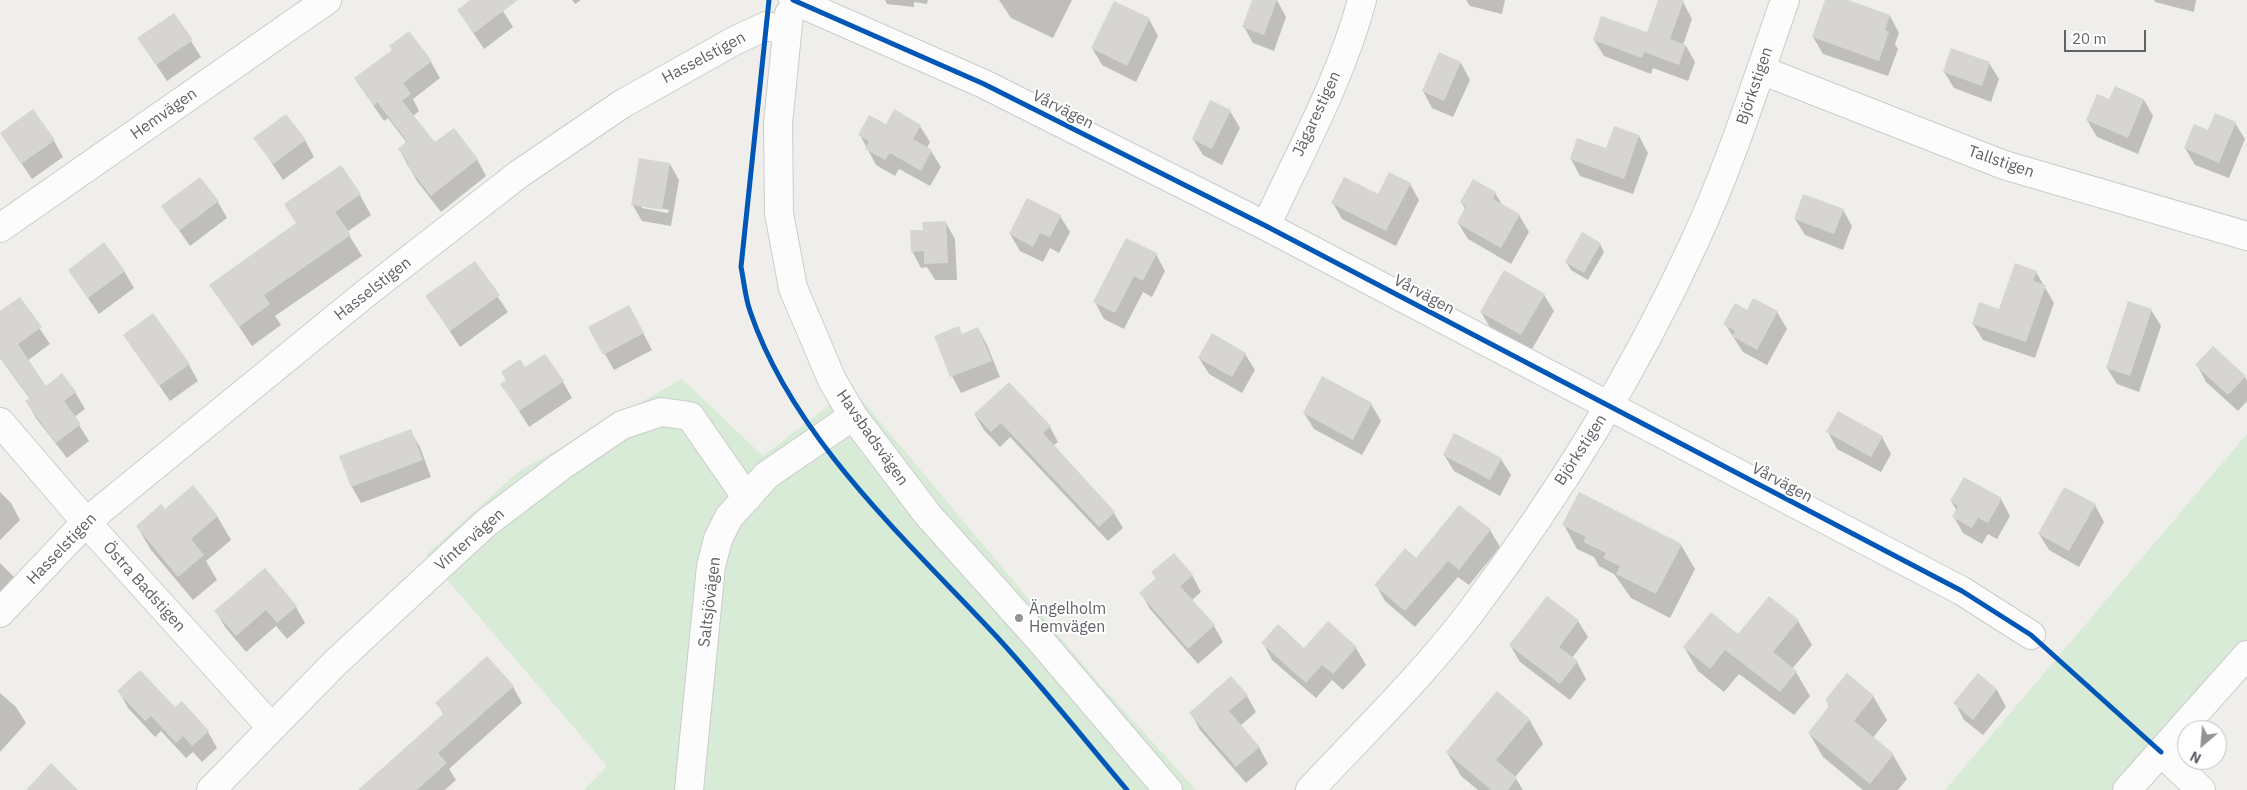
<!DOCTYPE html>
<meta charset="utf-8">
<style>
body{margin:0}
#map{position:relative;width:2247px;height:790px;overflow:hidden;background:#efeeea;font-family:"IBM Plex Sans",sans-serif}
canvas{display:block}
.north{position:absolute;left:2177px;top:720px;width:50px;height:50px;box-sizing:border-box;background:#fff;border:1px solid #bfc1c3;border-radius:50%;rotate:207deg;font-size:14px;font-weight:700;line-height:20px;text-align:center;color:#5f6368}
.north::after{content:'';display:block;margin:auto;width:18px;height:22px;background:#919496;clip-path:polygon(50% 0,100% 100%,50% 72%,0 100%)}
.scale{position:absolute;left:2064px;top:30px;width:82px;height:22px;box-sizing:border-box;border:2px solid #5f6368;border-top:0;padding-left:6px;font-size:15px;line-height:18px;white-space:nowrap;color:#5f6368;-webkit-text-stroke:4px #fff;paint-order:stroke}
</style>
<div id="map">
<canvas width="2247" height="790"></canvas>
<div class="north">N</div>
<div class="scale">20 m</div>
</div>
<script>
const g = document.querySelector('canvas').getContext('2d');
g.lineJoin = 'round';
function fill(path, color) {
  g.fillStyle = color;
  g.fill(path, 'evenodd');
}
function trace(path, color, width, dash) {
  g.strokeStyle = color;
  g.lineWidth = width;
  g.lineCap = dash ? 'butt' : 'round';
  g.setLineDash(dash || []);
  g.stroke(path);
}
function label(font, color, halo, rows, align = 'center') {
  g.font = font + ' "IBM Plex Sans",sans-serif';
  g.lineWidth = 4;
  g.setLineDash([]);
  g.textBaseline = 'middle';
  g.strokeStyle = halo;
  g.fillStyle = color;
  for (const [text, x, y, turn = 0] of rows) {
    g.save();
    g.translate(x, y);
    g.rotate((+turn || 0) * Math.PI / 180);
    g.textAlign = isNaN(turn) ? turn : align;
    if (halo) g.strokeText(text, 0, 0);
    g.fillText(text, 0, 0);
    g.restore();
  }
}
fill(new Path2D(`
 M682 379 763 456 852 388 1097 681 1196 790H584L607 766 426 555 518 472Z
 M2247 434V661L2136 790H1945Z`), '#d8ebd6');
fill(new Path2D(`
 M472 0H496L513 27 484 49 458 10Z
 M572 0H581L575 4Z
 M885 0H928L927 4 914 2V7L887 4Z
 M999 0H1072L1053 38 1011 18Z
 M1253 0H1277L1286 17 1274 51 1253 43 1244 27Z
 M1466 0H1505L1502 14 1470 6Z
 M1660 0H1676L1683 2 1692 19 1683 45 1686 46 1695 62 1688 81 1653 68 1651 74 1604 56 1594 40 1648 34Z
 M1826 0H1847L1890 16 1899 33 1895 44 1898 49 1888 76 1823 54 1813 37Z
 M2154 0H2196L2194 12 2155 2Z
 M1149 19 1158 36 1136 82 1102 65 1092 48Z
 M409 33 431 62 440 78 413 99 419 111 412 117 434 144 477 159 486 176 441 212 417 181 399 149 407 143 388 118 384 121 355 79 393 51Z
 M139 39 191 41 201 57 167 81Z
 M1461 63 1470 80 1453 117 1432 108 1423 91Z
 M1989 63 1999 79 1991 102 1954 88 1944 72Z
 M2144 100 2153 116 2138 154 2097 137 2087 120 2110 101Z
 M1230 111 1240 128 1222 165 1203 155 1193 139Z
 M2235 123 2245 139 2229 178 2195 165 2185 148Z
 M886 126H920L930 142 927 148 931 151 941 167 930 186 899 169 895 176 876 165 860 135Z
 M1 133 54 141 63 157 32 179Z
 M1639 136 1648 153 1633 194 1580 176 1571 159 1607 150Z
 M255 138 305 140 314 157 283 180Z
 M670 164 679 180 671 226 642 221 632 204ZM642 205 669 210 668 213 642 208Z
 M1410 184 1419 200 1396 246 1342 219 1333 203 1378 196Z
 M1495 193 1503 206 1519 215 1529 232 1511 264 1468 239 1458 223 1466 210 1461 202Z
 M360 195 371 215 347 232 362 256 275 316 281 325 252 346 211 285 297 224Z
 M218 202 227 218 190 246 162 206Z
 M1843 210 1852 226 1843 250 1805 235 1795 219Z
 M1060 216 1070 232 1059 253 1050 248 1043 262 1020 251 1010 234Z
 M946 223 955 239 957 280H935L927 267 921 268 912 251 924 231Z
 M1600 244 1604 252 1588 280 1571 270 1566 262Z
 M1156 254 1165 271 1152 297 1143 292 1124 329 1104 319 1095 302Z
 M475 263 508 312 460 347 427 296Z
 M69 271H124L134 288 99 314Z
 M2036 272 2054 303 2035 358 1983 340 1973 324 2000 311Z
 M1544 295 1554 311 1531 351 1491 329 1481 312Z
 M20 299 50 344 27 361 46 388 75 392 85 409 74 417 89 441 67 458 36 418 27 402 30 399 0 358V313Z
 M2151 310 2161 326 2139 392 2117 384 2107 368Z
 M1747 311 1777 312 1787 329 1767 365 1743 352 1725 324Z
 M638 323 652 350 614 370 590 328Z
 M959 328 962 335 978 328 987 345 1000 377 961 393 952 376Z
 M124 335 189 365 198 381 170 401Z
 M1245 354 1255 370 1242 393 1209 374 1199 358Z
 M2197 365 2245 377 2247 381V401L2238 411 2206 382Z
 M525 368 563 382 572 398 529 427 502 384Z
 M1323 378 1371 404 1381 421 1362 455 1314 429 1304 413Z
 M975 415 1050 427 1058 442 1053 446 1114 513 1123 528 1108 541 1010 437 1000 447 984 430Z
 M410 430 420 447 431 477 361 503 352 487 341 457Z
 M1828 432 1882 437 1891 454 1881 472 1837 449Z
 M1444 455 1501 459 1511 475 1500 496 1454 471Z
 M0 492 11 503 20 520 0 540Z
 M2001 499 2010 516 1997 539 1988 534 1982 544 1963 533 1954 517 1957 511 1951 501Z
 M2095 505 2104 522 2079 567 2049 550 2039 534Z
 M1460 507 1490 530 1500 547 1469 585 1458 577 1415 627 1385 601 1376 585 1417 560Z
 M217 516 231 540 206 561 217 580 193 600 151 550 137 526Z
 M1564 525 1681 545 1695 569 1670 618 1631 598 1614 574 1599 566 1594 557 1577 549Z
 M0 563 13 576 23 592 0 603Z
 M265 570 296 607 305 623 287 639 276 626 246 652 225 627 216 611Z
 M1153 573 1192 575 1201 592 1192 600 1214 626 1223 642 1198 664 1150 609 1141 593 1156 579Z
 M1578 621 1588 637 1572 658 1577 662 1586 679 1570 700 1520 662 1510 645Z
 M1798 621 1812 645 1792 669 1796 672 1810 696 1794 715 1739 674 1724 692 1698 671 1684 647Z
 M1328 623 1356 648 1366 665 1343 690 1332 680 1316 698 1272 660 1263 643 1304 650Z
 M1978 675 1997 690 2006 707 1983 735 1964 720 1955 703Z
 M513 687 522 703 449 769 456 780 445 790H375L444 715 437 703Z
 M119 691 175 709 208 732 217 748 202 762 193 752 186 758 161 731 155 737 128 708Z
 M0 693 16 707 26 723 0 752Z
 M1247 696 1256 712 1240 726 1259 747 1268 764 1246 783 1200 730 1191 713Z
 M1873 696 1887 720 1873 738 1893 755 1907 779 1898 790H1863L1823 757 1809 733 1830 708 1826 700Z
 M1529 719 1543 744 1515 777 1523 790H1478L1461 776 1447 752Z`), '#0003');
fill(new Path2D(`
 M470 0H518L474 33 457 10Z
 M1252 0H1277L1264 35 1242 27Z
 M1658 0H1684L1670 39 1686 45 1679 65 1644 52 1642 58 1593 40 1601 16 1647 32Z
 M1825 0H1848L1890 15 1885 30 1889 32 1879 61 1812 37Z
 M1114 1 1150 18 1127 66 1091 48Z
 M174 13 193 40 156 65 137 38Z
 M409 31 432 61 403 83 411 94 402 101 435 142 454 128 478 159 431 196 406 164 409 163 398 149 407 141 377 102 374 106 354 78 392 50 389 46Z
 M1951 48 1990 62 1982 86 1943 72Z
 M1439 52 1461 62 1444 101 1422 91Z
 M2115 86 2144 99 2128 138 2086 120 2097 94 2109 99Z
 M1210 100 1231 110 1212 149 1192 139Z
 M33 109 55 140 21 164 0 133Z
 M894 109 921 125 913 139 932 150 921 171 890 153 885 160 865 149 869 141 858 135 869 115 886 124Z
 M2215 113 2236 122 2219 163 2184 148 2194 124 2208 130Z
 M286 114 306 140 273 164 253 138Z
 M1614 126 1639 135 1624 179 1570 159 1577 138 1606 148Z
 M639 158 670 163 662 210 631 205Z
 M341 165 361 194 335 212 351 235 264 295 270 304 239 327 209 285 296 223 284 204Z
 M1389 172 1411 183 1386 231 1331 203 1344 177 1378 194Z
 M200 177 219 201 179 231 161 206Z
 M1473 179 1496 192 1493 199 1520 214 1501 248 1457 223 1466 206 1460 202Z
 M1803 194 1844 209 1834 234 1794 219Z
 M1027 198 1061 215 1050 237 1040 233 1033 247 1009 234Z
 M946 221 948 263 924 264V251L911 252 910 230H923L922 222Z
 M1582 232 1601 243 1584 273 1565 262Z
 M1126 238 1157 253 1143 281 1134 276 1115 313 1093 302Z
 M104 242 125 271 88 298 68 270Z
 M475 261 500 295 450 331 425 296Z
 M2015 263 2037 271 2033 281 2046 285 2026 342 1972 324 1979 302 1999 309Z
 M1504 270 1545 294 1521 335 1480 312Z
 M20 297 42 327 18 344 46 386 62 373 76 392 64 401 81 424 56 443 25 401 30 398 0 357V311Z
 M1753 298 1778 311 1757 350 1732 336 1735 331 1723 324 1735 303 1747 310Z
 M2128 301 2152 309 2130 376 2106 368Z
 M629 305 644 333 603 355 588 327Z
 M153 313 190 364 159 386 123 335Z
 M959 326 962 334 978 327 992 361 950 377 934 336Z
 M1212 333 1246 353 1232 377 1198 358Z
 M2213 346 2246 376 2228 395 2195 365Z
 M545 354 564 381 519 411 500 384 506 380 501 372 520 359 525 367Z
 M1322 376 1372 403 1353 440 1303 413Z
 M1009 382 1051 426 1043 433 1115 512 1099 527 1001 423 991 432 974 414Z
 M1838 411 1883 436 1871 457 1826 432Z
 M411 429 423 460 351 487 339 456Z
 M1454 433 1502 458 1490 480 1443 455Z
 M1964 477 2002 498 1988 523 1978 518 1972 528 1952 517 1958 506 1950 501Z
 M193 485 218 516 191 539 204 555 178 577 136 526 161 504 165 509Z
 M2064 487 2096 504 2069 551 2038 534Z
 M1579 492 1682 544 1656 594 1616 574 1620 566 1603 558 1606 553 1583 542 1586 537 1562 525Z
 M1459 505 1491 529 1459 570 1448 561 1405 611 1374 585 1405 548 1416 558Z
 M1174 553 1193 575 1180 586 1215 625 1188 649 1139 593 1156 578 1151 572Z
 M265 568 297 606 277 623 266 610 236 636 214 611Z
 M1547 596 1579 620 1559 647 1578 661 1560 684 1509 645Z
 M1769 596 1799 620 1773 652 1797 671 1780 692 1725 650 1710 669 1683 647 1711 612 1738 634Z
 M1328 621 1357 647 1333 674 1322 665 1306 683 1261 643 1278 624 1304 648Z
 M487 656 514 686 438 753 447 763 417 790H358L444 713 435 703Z
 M140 670 175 707 182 701 209 731 192 746 183 736 176 743 151 716 145 721 117 691Z
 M1847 673 1874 696 1854 721 1894 754 1870 784 1808 733 1830 705 1825 700Z
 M1978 673 1997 689 1973 720 1953 703Z
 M1231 676 1248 695 1229 711 1260 747 1236 767 1189 713Z
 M1497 691 1530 719 1496 760 1517 778 1508 790H1491L1446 752Z
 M51 763 78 790H26Z`), '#d6d5d3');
const minor = new Path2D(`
 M793 0 984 84 1266 226 1962 591 2031 635
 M789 14 778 123 779 213 793 288 832 380 853 416 928 515 1040 640 1168 790
 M1761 70 2004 165 2247 236
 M1266 226C1300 152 1341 79 1362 0
 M0 228 327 0
 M0 422 86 522 271 727
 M0 613 86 522 365 294 519 174 622 104 734 41 766 26 786 30
 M2161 752 2201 790
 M211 790 335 663 485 524 560 467 622 425 661 412 690 416 747 498
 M689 790 711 566 718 539 729 517 767 475 853 416
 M1310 790C1364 732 1422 676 1470 613 1556 499 1633 375 1693 245 1730 166 1756 83 1785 0
 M2127 790 2247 655`);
trace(minor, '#cbcccc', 30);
trace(minor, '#fdfcfc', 28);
trace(new Path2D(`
 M769 0 741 267C744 281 745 297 750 311 793 439 908 541 997 637 1042 686 1084 739 1127 790
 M793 0 984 84 1266 226 1962 591 2031 635 2161 752`), '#0057b8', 5);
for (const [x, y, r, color] of [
 [1019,618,5,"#919496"]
]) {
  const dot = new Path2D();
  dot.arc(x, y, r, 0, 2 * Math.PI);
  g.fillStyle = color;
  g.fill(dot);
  trace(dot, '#fff', 2);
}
label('16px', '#5f6368', '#fff', [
 ["Hasselstigen",704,58,-28],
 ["Björkstigen",1755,86,-71],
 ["Vårvägen",1063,110,27],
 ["Hemvägen",164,114,-35],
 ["Jägarestigen",1317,114,-65],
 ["Tallstigen",2001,162,19],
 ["Hasselstigen",373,289,-38],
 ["Vårvägen",1424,295,28],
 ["Havsbadsvägen",872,438,55],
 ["Björkstigen",1581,450,-57],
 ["Vårvägen",1782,483,28],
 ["Vintervägen",470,540,-41],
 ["Hasselstigen",62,549,-46],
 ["Östra Badstigen",144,587,48],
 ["Saltsjövägen",710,602,-83]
]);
label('16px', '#5f6368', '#fff', [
 ["Ängelholm",1029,609],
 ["Hemvägen",1029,627]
], 'left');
</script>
